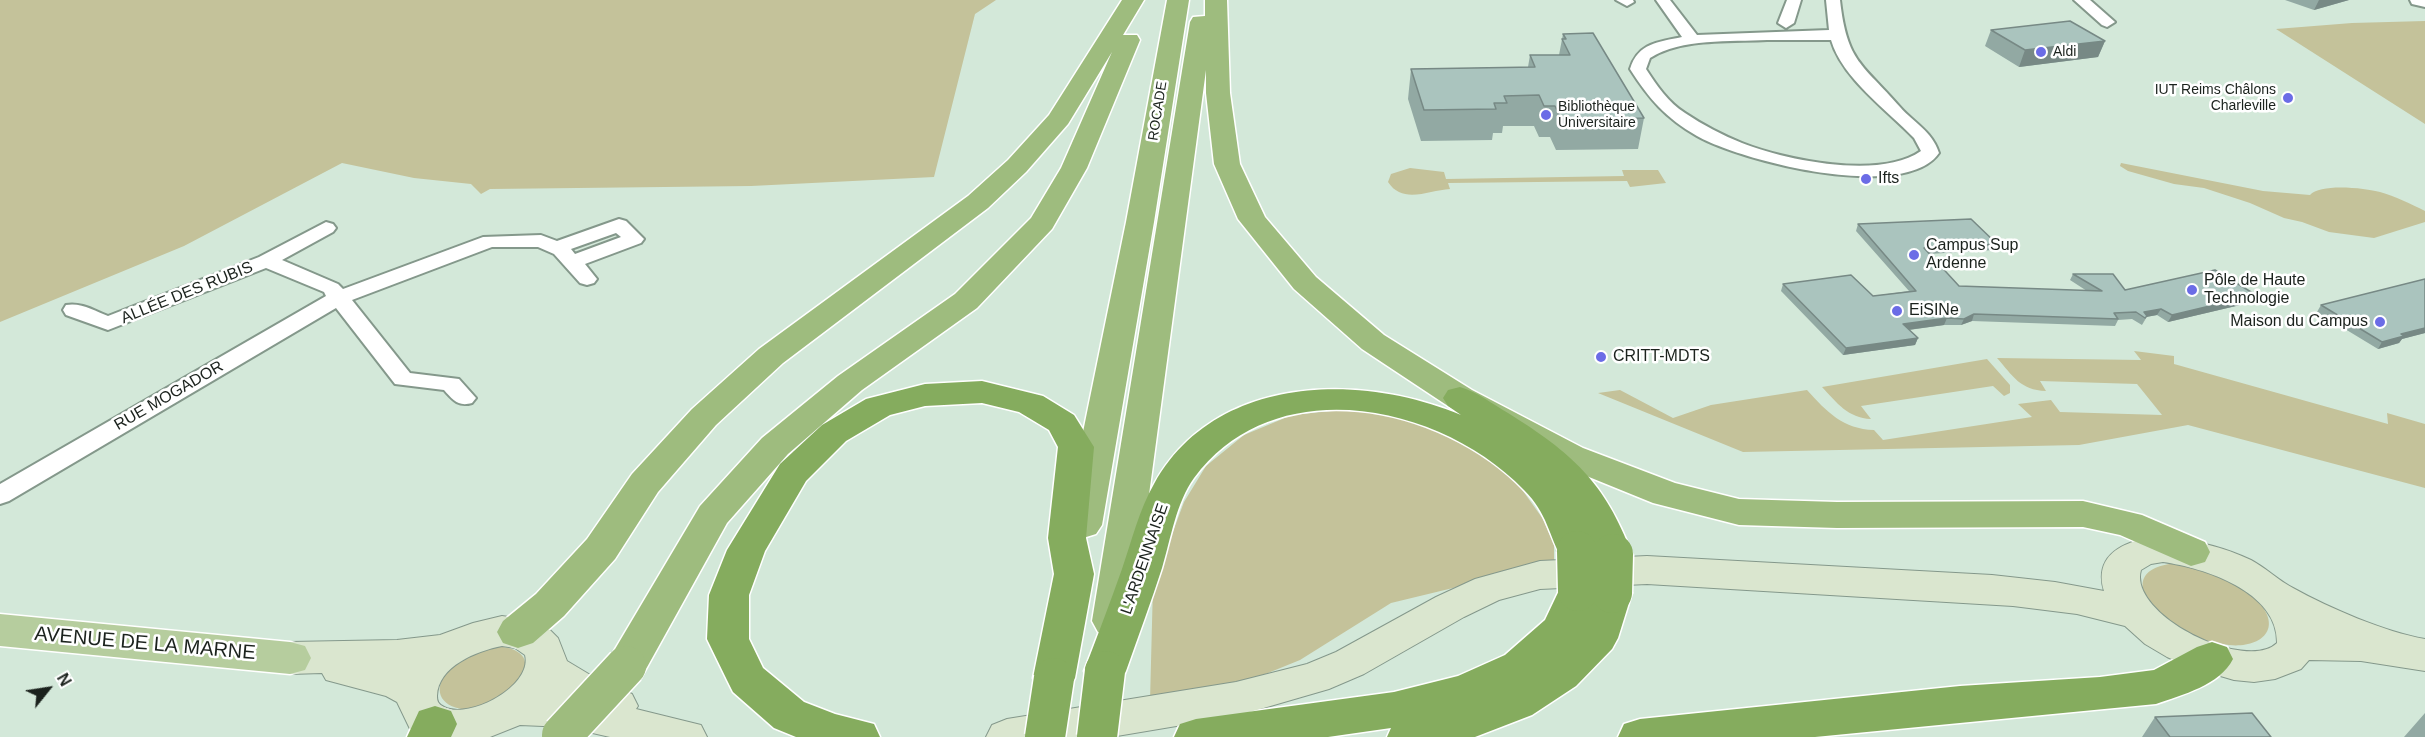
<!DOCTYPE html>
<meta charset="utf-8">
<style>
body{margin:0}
#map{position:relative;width:2425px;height:737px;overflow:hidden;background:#d3e8d9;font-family:Arial,sans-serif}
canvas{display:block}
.north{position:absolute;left:18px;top:659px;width:60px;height:60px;-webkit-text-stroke:4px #fff;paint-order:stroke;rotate:60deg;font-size:16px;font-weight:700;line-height:24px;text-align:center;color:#1b221d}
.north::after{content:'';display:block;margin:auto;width:21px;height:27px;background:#1b221d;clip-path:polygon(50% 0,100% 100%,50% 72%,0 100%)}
</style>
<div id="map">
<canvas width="2425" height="737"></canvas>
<div class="north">N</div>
</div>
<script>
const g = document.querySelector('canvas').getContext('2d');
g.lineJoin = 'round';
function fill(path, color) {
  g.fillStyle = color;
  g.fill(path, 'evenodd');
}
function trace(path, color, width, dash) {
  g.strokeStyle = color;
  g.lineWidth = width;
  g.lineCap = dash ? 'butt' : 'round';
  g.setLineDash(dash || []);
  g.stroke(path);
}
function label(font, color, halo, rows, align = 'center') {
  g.font = font + ' Arial,sans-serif';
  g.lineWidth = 5;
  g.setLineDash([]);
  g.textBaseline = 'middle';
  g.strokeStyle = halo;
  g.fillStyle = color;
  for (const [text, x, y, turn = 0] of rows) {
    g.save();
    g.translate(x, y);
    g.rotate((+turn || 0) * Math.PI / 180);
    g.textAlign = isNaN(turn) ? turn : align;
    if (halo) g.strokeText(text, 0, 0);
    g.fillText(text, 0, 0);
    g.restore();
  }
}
fill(new Path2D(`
 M0 0H996L975 14 934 177 751 186 490 189 481 194 471 184 414 178 342 163 184 246 0 322Z
 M2425 21V124L2276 29 2352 23Z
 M2121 163 2263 191 2310 195C2320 183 2365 188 2380 192 2395 196 2411 204 2425 211V222L2374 238 2329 232 2302 222 2284 218 2250 203 2204 188 2174 184 2128 171 2120 166Z
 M1410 168 1444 172 1446 179 1624 176 1622 170H1658L1666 183 1630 187 1627 181 1448 183 1450 189C1429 190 1403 205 1388 182L1391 174Z
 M2134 351 2174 356V364L2388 424 2387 413 2425 424V488L2188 425 2079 445 1743 452 1598 393 1620 390 1673 418 1711 405 1807 390C1827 412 1843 429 1874 430L1883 440 2032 417 2018 404 2051 400 2060 412 2162 415 2137 384 2040 381 2046 391C2020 390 2013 376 1997 358L2141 360Z
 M1987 359 2010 385V393L2004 396 1993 386 1861 406 1871 419C1848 418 1837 403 1822 387Z
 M1351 409 1412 420 1467 443 1513 477 1543 519 1554 545V567L1499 573 1453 588 1391 603 1300 660 1236 686 1150 701 1153 585 1184 502 1206 466 1244 435 1292 415Z
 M2178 563C2206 570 2235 577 2256 599 2287 631 2257 651 2222 644 2202 641 2180 631 2164 618 2133 592 2134 566 2178 563Z
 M497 646C558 652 506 705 473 709 447 712 428 694 448 671 461 656 479 651 497 646Z`), '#c4c29a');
const minor = new Path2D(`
 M1616 0H1633L1634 2 1627 6Z
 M1656 0H1670L1697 35 1829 30 1826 0H1840C1847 63 1862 63 1900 107 1914 123 1932 131 1939 153 1905 203 1741 161 1697 136 1666 118 1649 99 1630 69 1638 43 1658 42 1682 37ZM1767 40H1831C1842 78 1887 110 1914 138L1921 151C1880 180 1785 160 1742 143 1722 135 1703 125 1685 113 1668 102 1657 86 1646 69L1650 58C1682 38 1730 42 1767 40Z
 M1787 0H1801L1794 23 1786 28 1778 23Z
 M2074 0H2090L2115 22 2107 27 2102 25Z
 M619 219 626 221 644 239 641 243 585 264 597 279 594 283 587 285 580 283 554 254 538 247H492L352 300 410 373 459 379 476 398 472 403C458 407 453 400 444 390L395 384 336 308 9 501 0 504V484L326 296 324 292 266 268 108 330 66 315 63 310 66 305C81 302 95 311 108 316L259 257 326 222 333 224 336 228 333 232 282 260 338 284 343 289 483 237 541 235 557 241ZM616 233 621 237 575 254 571 249Z`);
const tertiary = new Path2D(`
 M2410 0H2425V7L2412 4Z`);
const secondary = new Path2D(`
 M2163 536C2193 540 2224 547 2251 560 2266 568 2278 580 2293 588 2329 608 2385 632 2425 639V671L2361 661 2309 660 2301 669 2275 679 2254 682 2234 680 2190 667 2167 657 2145 644 2125 626 2077 614 2013 606 1647 584 1540 589 1499 600 1464 617 1364 674 1329 689 1236 716 1111 737H986L992 725 1007 719 1236 682 1307 664 1336 652 1436 597 1475 579 1540 561 1647 556 1992 575 2055 582 2104 591C2092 550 2132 539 2163 536ZM2163 562C2204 568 2278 591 2277 643 2246 673 2128 615 2141 570L2151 564Z
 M502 616 522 619 550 630 558 638 567 661 592 676 632 694 638 706 636 709 701 725 707 737H610L566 727 520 725 490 737H426L410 729 397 702 386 696 326 680 322 673 290 674 276 669 270 658 276 647 290 642 397 640 440 635 473 623ZM502 646 515 648 525 655C533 686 469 720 444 707 438 704 437 701 437 696 438 666 477 651 502 646Z`);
const primary = new Path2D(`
 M0 614 290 642 305 646 311 658 305 670 290 674 0 646Z`);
const trunk = new Path2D(`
 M1122 0H1144L1123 35H1137L1140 40 1087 168 1052 229 977 308 862 390 788 454 727 523 641 678 626 683 611 678 605 666 700 506 762 438 838 376 955 294 1031 218 1061 168 1112 52 1068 124 1026 172 988 208 783 363 716 425 658 492 615 559 564 616 533 643 518 648 503 643 497 632 503 621 536 594 587 539 632 474 692 409 759 349 968 196 1008 160 1049 115Z
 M1167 0H1189L1154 222 1102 525 1096 534 1083 538 1070 534 1064 525 1126 222Z
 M1205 0H1227L1230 93 1240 164 1265 217 1316 277 1384 335 1472 390 1583 448 1675 483 1739 499 1837 502 2083 501 2142 515 2205 542 2210 552 2205 562 2191 566 2120 535 2083 527 1837 528 1739 525 1653 503 1557 464 1448 406 1362 349 1294 289 1238 219 1214 164 1206 93V70L1132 621 1126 632 1112 637 1098 632 1092 621 1190 22 1193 17 1205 16Z`);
const motorway = new Path2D(`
 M982 381 1043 396 1074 415 1094 447 1086 538 1094 574 1075 678 1069 690 1054 695 1039 690 1033 678 1054 574 1048 538 1058 447 1049 430 1019 412 982 403 925 406 890 415 846 441 806 481 765 551 749 595V639L763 668 804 702 835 714 874 724 880 737H796L774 728 733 692 727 680 707 639 709 595 727 550 780 464 822 425 866 399 925 384Z
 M1460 387C1478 392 1492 404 1508 413 1572 453 1605 482 1632 554L1627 564 1613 568 1599 564 1594 555 1591 561 1577 565 1563 561C1548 534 1548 514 1524 490 1441 404 1275 369 1194 478 1176 503 1171 538 1162 568 1151 602 1138 637 1126 671L1120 683 1105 688 1090 683 1084 671C1097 637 1110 603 1122 569 1132 540 1139 510 1154 484 1214 375 1359 372 1461 415L1448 406 1443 398 1448 390Z
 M1578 576 1592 580 1596 587 1598 582 1612 578 1626 582 1632 593 1618 638 1612 649 1576 686 1532 715 1475 737H1387L1391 728 1328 737H1174L1180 724 1196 719 1394 692 1458 676 1505 655 1545 620 1564 580Z
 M2212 642 2227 647 2233 659C2220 685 2182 695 2156 704L1815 737H1618L1624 724 1640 719 1960 686 2100 677 2154 670 2197 647Z
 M435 706 451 711 457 724 451 737H407L419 711Z`);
trace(minor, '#84988b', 4);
trace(tertiary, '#84988b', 4);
trace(secondary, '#84988b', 2);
trace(primary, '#fff', 3);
trace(trunk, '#fff', 3);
trace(motorway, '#fff', 3);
fill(minor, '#fff');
fill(tertiary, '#fff');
fill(secondary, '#dae6cf');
fill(primary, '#b6cd9e');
fill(trunk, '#9ebc7e');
fill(motorway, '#85ac5e');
const trunkBridge = new Path2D(`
 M562 735 626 666`);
const motorwayBridge = new Path2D(`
 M1577 551 1578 591
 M1612 593 1613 554
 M1045 737 1054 678
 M1097 737 1105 671`);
trace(trunkBridge, '#fff', 43, []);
trace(motorwayBridge, '#fff', 43, []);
trace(trunkBridge, '#9ebc7e', 40);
trace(motorwayBridge, '#85ac5e', 40);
fill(new Path2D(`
 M2285 0H2349L2314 10Z
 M1991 30 2105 41 2098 57 2019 67 1985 46Z
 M1563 34 1644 118 1638 149 1556 150 1550 137H1539L1534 126H1503L1502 133H1493L1492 140 1421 141 1408 99 1411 69 1528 67 1530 55H1559Z
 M1858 224 1997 244 1994 250 1929 254 1959 286 2087 291 2070 280 2073 274 2125 290 2256 295 2253 302 2168 322 2157 315 2146 317 2142 325 2132 319 2118 320 2115 326 1972 321 1961 325H1944L1909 330 1918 338 1915 345 1843 355 1781 291 1783 284 1873 296 1909 291 1856 231Z
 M2425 279V333L2402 339 2399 343 2378 349 2317 312 2321 305Z
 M2425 713V737H2404Z
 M2155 717 2271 737H2142Z`), '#92a9a3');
fill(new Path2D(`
 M2319 0H2349L2314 10Z
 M2105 41 2098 57 2019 67 2025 50Z
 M2256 295 2253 302 2168 322 2172 315Z
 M2161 309 2157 315 2146 317 2142 325 2146 318 2144 312Z
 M1974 314 1972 321 1961 325 1964 319Z
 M1947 318 1944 325 1900 331 1903 324Z
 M2425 328V333L2402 339 2399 343 2378 349 2382 342 2401 334Z
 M1918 338 1915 345 1843 355 1846 348Z`), '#778985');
const building = new Path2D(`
 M2070 21 2105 41 2025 50 1991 30Z
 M1593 33 1644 118 1561 119 1555 106H1544L1539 95 1504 96 1507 103H1494L1496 109 1424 110 1411 69 1535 67 1530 55H1570L1562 39H1566L1563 34Z
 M1971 219 1997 244 1924 248 1959 286 2102 291 2073 274H2113L2125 290 2215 270 2256 295 2172 315 2161 309 2144 312 2147 316 2145 318 2136 312 2114 313 2118 319 1974 314 1964 319 1947 318 1903 324 1918 338 1846 348 1783 284 1851 275 1873 296 1916 291 1858 224Z
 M2425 279V328L2401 334 2404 336 2382 342 2321 305Z
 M2252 713 2271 737H2170L2155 717Z`);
fill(building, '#aac4be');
trace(building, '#778985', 1.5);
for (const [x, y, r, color] of [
 [2041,52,6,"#6b6ce6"],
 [2288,98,6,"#6b6ce6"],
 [1546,115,6,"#6b6ce6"],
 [1866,179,6,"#6b6ce6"],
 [1914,255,6,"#6b6ce6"],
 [2192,290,6,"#6b6ce6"],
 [1897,311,6,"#6b6ce6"],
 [2380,322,6,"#6b6ce6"],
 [1601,357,6,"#6b6ce6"]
]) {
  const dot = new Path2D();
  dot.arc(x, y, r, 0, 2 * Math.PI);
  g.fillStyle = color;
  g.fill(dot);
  trace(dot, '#fff', 2);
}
label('14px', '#1b221d', '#fff', [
 ["Aldi",2053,52],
 ["IUT Reims Châlons",2276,90,"right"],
 ["Charleville",2276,106,"right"],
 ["Bibliothèque",1558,107],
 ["Universitaire",1558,123]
], 'left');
label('14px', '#1b221d', '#fff', [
 ["ROCADE",1158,111,-81]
]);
label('16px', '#1b221d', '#fff', [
 ["Ifts",1878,179],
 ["Campus Sup",1926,246],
 ["Ardenne",1926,264],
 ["Pôle de Haute",2204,281],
 ["Technologie",2204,299],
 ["EiSINe",1909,311],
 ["Maison du Campus",2368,322,"right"],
 ["CRITT-MDTS",1613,357]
], 'left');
label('16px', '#1b221d', '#fff', [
 ["ALLÉE DES RUBIS",187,293,-22],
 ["RUE MOGADOR",169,396,-30],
 ["L'ARDENNAISE",1145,559,-71]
]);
label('20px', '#1b221d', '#fff', [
 ["AVENUE DE LA MARNE",145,644,5]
]);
</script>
